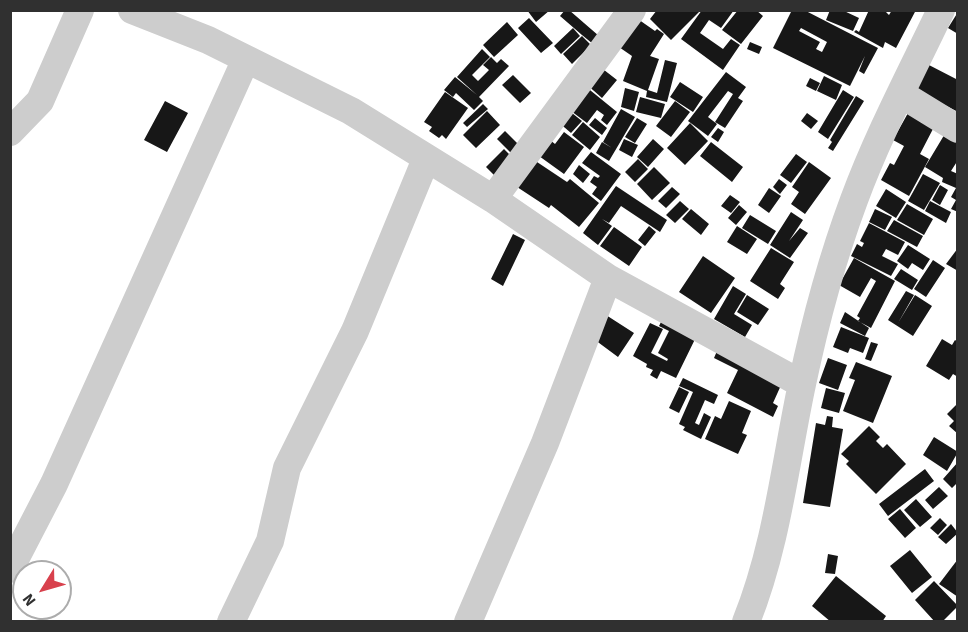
<!DOCTYPE html>
<style>
body{margin:0}
#map{position:relative;width:968px;height:632px;overflow:hidden;background:#fff;font-family:"Source Sans 3",sans-serif}
canvas{display:block}
.frame{position:absolute;inset:0;border:12px solid #303030;pointer-events:none}
.north{position:absolute;left:12px;top:560px;width:60px;height:60px;box-sizing:border-box;background:#fff;border:2px solid #acacac;border-radius:50%;rotate:233deg;font-size:16px;font-weight:700;line-height:24px;text-align:center;color:#303030}
.north::after{content:'';display:block;margin:auto;width:21px;height:27px;background:#d8414d;clip-path:polygon(50% 0,100% 100%,50% 72%,0 100%)}
</style>
<div id="map">
<canvas width="968" height="632"></canvas>
<div class="frame"></div>
<div class="north">N</div>
</div>
<script>
const g = document.querySelector('canvas').getContext('2d');
g.lineJoin = 'round';
function fill(path, color) {
  g.fillStyle = color;
  g.fill(path, 'evenodd');
}
function trace(path, color, width, dash) {
  g.strokeStyle = color;
  g.lineWidth = width;
  g.lineCap = dash ? 'butt' : 'round';
  g.setLineDash(dash || []);
  g.stroke(path);
}
fill(new Path2D(`
 M527 10H550L536 22Z
 M565 10H569L599 36 593 44 582 35 584 32 582 35 560 16Z
 M657 10H697L699 12 671 40 650 19Z
 M702 10H734L721 28 709 20 700 33 723 49 731 39 740 45 723 70 681 39Z
 M738 10H756L763 16 741 44 722 30Z
 M792 10H804L878 48 864 74 859 71 865 56 850 86 773 48ZM801 28 827 42 822 52 816 49 820 42 799 31Z
 M830 10H842L859 18 853 31 826 20Z
 M869 10H884L889 15 892 10H916L896 48 885 42 883 48 854 32 856 30 859 32Z
 M958 12V34L948 28Z
 M635 17 655 31 657 29 664 34 650 56 659 59 648 90 657 93 665 60 677 63 667 102 646 97 647 91 623 81 632 56 616 45Z
 M529 18 553 43 541 53 518 28Z
 M507 22 518 35 494 57 483 45Z
 M573 28 580 36 561 54 554 46Z
 M582 36 591 45 572 64 563 54Z
 M750 42 762 47 759 54 747 49Z
 M482 49 490 57 472 75 478 81 489 70 483 65 491 57 497 63 501 59 509 66 479 97 483 101 474 110 456 93 453 97 444 90 455 77 477 95 457 77Z
 M927 64 958 80V112L914 89Z
 M599 66 617 80 602 98 585 83Z
 M726 72 746 87 738 98 743 101 725 128 715 122 733 94 728 91 708 117 717 124 708 136 688 121Z
 M513 75 531 93 520 103 502 85Z
 M824 76 842 85 836 100 817 91Z
 M810 78 820 83 816 91 806 86Z
 M680 82 703 97 693 112 670 97Z
 M585 86 617 112 607 125 601 120 604 115 597 110 587 123 567 108Z
 M625 88 639 92 634 111 621 107Z
 M843 90 854 97 828 139 818 132Z
 M445 92 468 108 446 139 442 135 439 138 429 131 432 127 424 122Z
 M856 96 864 101 833 151 828 148 832 142 830 140Z
 M640 97 665 104 661 118 636 112Z
 M165 101 188 113 167 152 144 140Z
 M675 101 690 112 671 137 656 126Z
 M483 104 488 109 467 127 463 123Z
 M567 109 582 121 571 133 557 121Z
 M621 109 635 117 609 161 596 153 602 142 612 148 603 142Z
 M487 111 500 125 476 148 463 135Z
 M807 113 818 121 811 129 801 121Z
 M908 113 934 127 920 154 929 159 909 196 881 180 890 163 894 165 904 146 893 140Z
 M595 118 607 128 602 135 589 125Z
 M637 118 647 124 635 143 625 137Z
 M583 122 600 137 590 150 572 135Z
 M690 123 708 141 685 165 667 148Z
 M718 128 724 132 718 142 711 137Z
 M505 131 522 148 514 156 497 139Z
 M564 132 584 147 564 174 539 156 550 140 555 144Z
 M946 132 958 138V160L951 171 958 174V212L951 209 956 200 951 197 956 188 942 182 943 178 925 167Z
 M624 139 638 145 632 157 619 150Z
 M653 139 664 149 648 167 637 157Z
 M711 142 743 167 732 182 700 156Z
 M504 149 514 159 496 177 486 167Z
 M591 152 621 174 601 201 592 194 597 187 590 182 594 176 598 178 600 176 582 163Z
 M796 154 807 162 791 183 780 175Z
 M531 158 567 182 570 179 599 203 579 227 551 205 549 208 514 185Z
 M638 159 648 169 635 182 625 172Z
 M809 162 831 178 805 214 791 204 799 192 792 187Z
 M579 165 590 174 583 183 573 174Z
 M654 167 670 183 652 200 637 184Z
 M923 174 940 183 924 210 908 201Z
 M779 179 787 185 780 194 773 187Z
 M940 185 948 190 940 205 932 200Z
 M616 186 667 220 660 232 621 206 609 223 602 219 612 226 598 245 583 233Z
 M672 187 680 194 666 208 658 201Z
 M769 188 781 196 769 213 758 205Z
 M886 189 906 202 896 218 876 206Z
 M730 195 740 202 731 213 721 206Z
 M680 201 689 209 675 223 666 215Z
 M930 201 951 212 946 223 925 211Z
 M907 204 933 219 924 235 897 220Z
 M739 205 747 212 736 225 728 218Z
 M691 209 709 224 701 235 682 219Z
 M875 209 892 217 885 230 869 222Z
 M791 212 803 220 789 241 800 228 808 233 790 258 770 245Z
 M750 215 776 231 768 244 742 228Z
 M894 220 923 236 917 247 887 231Z
 M869 223 905 242 898 255 886 249 882 256 898 264 891 276 851 256 857 244 862 247 864 243 860 241Z
 M649 226 656 232 645 246 638 240Z
 M737 226 757 239 747 254 727 242Z
 M614 227 642 247 629 266 600 246Z
 M513 234 525 240 503 286 491 279Z
 M908 245 930 259 923 270 912 263 908 269 897 261Z
 M771 248 794 262 780 284 785 288 778 299 750 281Z
 M958 248V271L946 264Z
 M703 256 735 278 711 313 679 292Z
 M854 258 895 281 871 328 858 321 860 318 857 316 876 281 871 278 860 297 839 285Z
 M933 260 945 268 926 297 914 289Z
 M901 269 918 280 912 290 894 279Z
 M733 286 746 294 734 314 752 325 745 337 714 319Z
 M906 291 914 295 898 323 915 295 932 306 913 336 888 320Z
 M747 295 769 309 758 325 737 312Z
 M845 312 869 328 865 336 840 323Z
 M665 314 699 331 676 378 661 371 657 379 650 375 653 370 646 367 647 364 633 356 650 323 663 329 651 353 667 361 668 359 658 353 669 331 659 326Z
 M606 315 634 333 618 357 591 337Z
 M841 327 869 338 863 353 850 348 848 353 833 347Z
 M942 339 952 345 955 340 958 342V377L953 374 949 380 926 366Z
 M871 342 878 344 871 361 865 359Z
 M720 344 782 383 773 403 778 406 773 417 727 393 738 370 714 358Z
 M828 358 847 365 838 390 819 383Z
 M856 362 892 376 873 423 843 411 855 380 849 378Z
 M683 378 718 395 714 404 705 400 695 423 699 425 704 413 711 417 701 439 683 430 685 427 679 424 693 392 679 386Z
 M679 387 689 392 679 413 669 408Z
 M826 388 845 393 839 413 821 408Z
 M729 401 751 411 742 433 747 435 738 454 705 439 715 416 721 419Z
 M958 403V434L949 426 954 421 947 414Z
 M827 416 833 417 832 427 843 429 830 507 803 503 816 423 825 425Z
 M869 426 880 437 876 441 883 448 887 444 906 464 876 494 846 464 849 461 841 454Z
 M934 437 958 452 947 471 923 455Z
 M958 462V482L952 488 943 479Z
 M925 469 934 481 888 516 879 504Z
 M939 487 948 496 933 509 925 500Z
 M916 499 932 517 920 527 904 510Z
 M900 509 916 528 905 538 888 519Z
 M940 518 947 525 938 535 930 528Z
 M951 524 958 533 946 544 938 537Z
 M910 550 932 577 912 593 890 566Z
 M828 554 838 556 835 574 825 573Z
 M958 559V597L939 584Z
 M836 576 886 616 882 622H831L812 606Z
 M934 581 958 606 942 622H935L915 600Z`), '#171717');
trace(new Path2D(`
 M132 10 208 40 351 111 493 199 608 278 802 384
 M901 94 958 129
 M10 132 40 101 80 10
 M493 199 632 10
 M10 569 54 484 246 59
 M231 622 270 541 287 468 355 331 426 159
 M468 622 545 443 608 278
 M746 622C777 545 785 464 802 384 815 322 832 259 854 200 878 135 911 73 941 10`), '#cdcdcd', 28);
</script>
